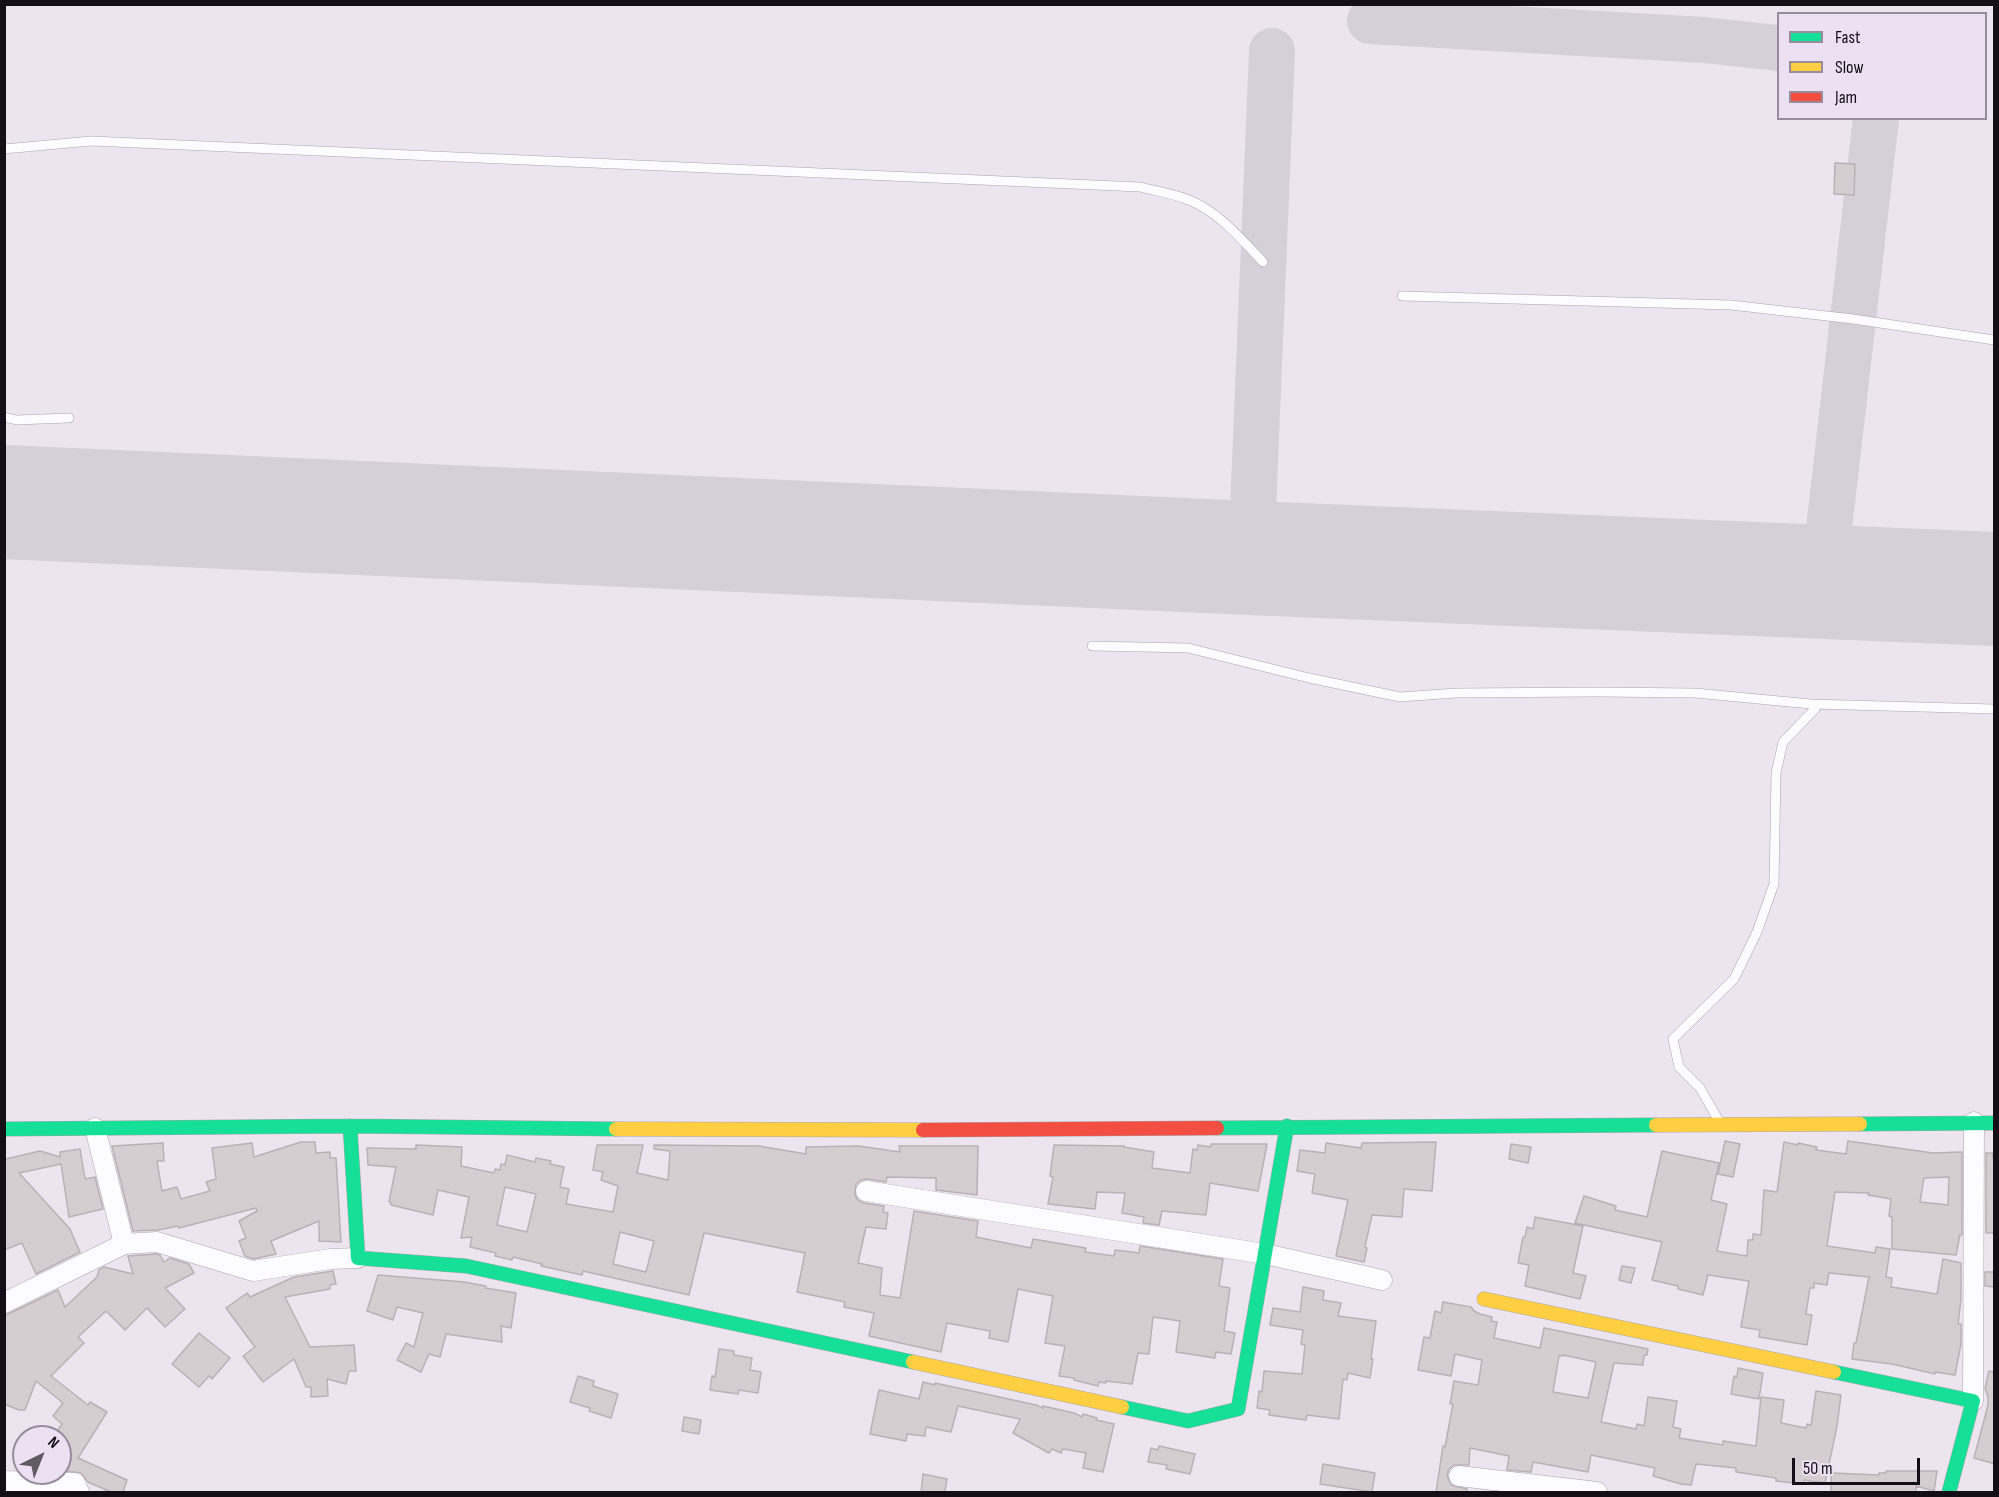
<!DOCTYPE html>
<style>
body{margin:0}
#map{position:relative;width:1999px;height:1497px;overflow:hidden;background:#ece4ef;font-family:"Sofia Sans Condensed",sans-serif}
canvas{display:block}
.frame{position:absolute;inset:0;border:6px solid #140f16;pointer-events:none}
.legend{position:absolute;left:1777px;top:12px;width:210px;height:108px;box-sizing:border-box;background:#ede0f3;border:2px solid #968c9b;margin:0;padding:8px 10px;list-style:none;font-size:18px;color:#140f16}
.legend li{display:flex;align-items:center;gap:12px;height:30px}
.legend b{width:30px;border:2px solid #968c9b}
.north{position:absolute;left:12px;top:1425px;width:60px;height:60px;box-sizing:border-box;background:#ede0f3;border:2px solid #968c9b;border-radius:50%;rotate:43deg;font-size:16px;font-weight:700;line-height:24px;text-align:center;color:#140f16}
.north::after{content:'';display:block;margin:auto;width:21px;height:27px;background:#605a62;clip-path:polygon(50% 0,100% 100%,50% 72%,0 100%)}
.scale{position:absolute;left:1792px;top:1458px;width:128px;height:27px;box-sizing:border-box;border:3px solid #140f16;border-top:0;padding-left:8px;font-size:18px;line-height:21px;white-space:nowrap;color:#140f16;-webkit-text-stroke:4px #ede0f3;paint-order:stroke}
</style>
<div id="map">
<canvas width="1999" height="1497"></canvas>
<div class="frame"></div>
<ul class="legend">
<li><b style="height:8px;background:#16e098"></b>Fast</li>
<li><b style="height:8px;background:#ffcf43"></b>Slow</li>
<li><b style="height:8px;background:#f24e42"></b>Jam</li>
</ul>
<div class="north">N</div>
<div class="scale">50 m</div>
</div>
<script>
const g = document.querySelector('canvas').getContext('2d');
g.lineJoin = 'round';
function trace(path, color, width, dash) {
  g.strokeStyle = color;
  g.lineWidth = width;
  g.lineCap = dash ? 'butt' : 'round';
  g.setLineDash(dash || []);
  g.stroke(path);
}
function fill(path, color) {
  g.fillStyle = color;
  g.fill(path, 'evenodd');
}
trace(new Path2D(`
 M1370 21 1704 40 1778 48
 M1251 558 1272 51
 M1823 581 1876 118`), '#d5d0d7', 46);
trace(new Path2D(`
 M4 502 1251 558 1994 589`), '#d5d0d7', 114);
const building = new Path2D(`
 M1835 163 1855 164 1854 195 1834 194Z
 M1725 1141 1740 1144 1733 1177 1718 1174Z
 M1848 1141 1933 1153 1962 1152V1235H1960L1956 1255 1892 1249V1217L1889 1216 1891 1199 1868 1195 1869 1193 1835 1192 1827 1246 1875 1253 1876 1247 1890 1249 1886 1277 1892 1278 1891 1287 1937 1294 1943 1259 1961 1263V1299L1958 1324H1961V1344L1955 1375 1935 1372V1374L1892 1364 1852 1359 1854 1343H1856L1869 1277 1829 1273 1827 1285 1814 1283V1288H1810L1806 1314 1812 1315 1807 1345 1759 1337 1760 1330 1741 1327 1749 1281 1708 1275 1703 1295 1678 1289V1286L1652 1280 1662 1242 1575 1223 1584 1196 1616 1206 1615 1210 1647 1217 1662 1151 1719 1163 1711 1200 1727 1204 1717 1251 1747 1256 1748 1240H1753V1234L1761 1235 1764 1190 1777 1192 1784 1142 1798 1145V1143L1817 1147 1816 1150 1846 1154ZM1949 1177 1948 1205 1920 1202 1924 1178Z
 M301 1142H315L316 1153 330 1152V1158H336L341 1242 319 1241V1221L271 1241 276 1254 254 1259 245 1256 239 1241 246 1238 239 1221 257 1211 256 1208 179 1228 178 1226 158 1230 133 1231 112 1146 163 1143 164 1161H157L162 1191 177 1187 181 1199 210 1191 206 1182 216 1179 212 1148 252 1143 254 1157Z
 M1436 1142 1432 1191 1404 1189 1402 1217 1372 1215 1365 1247 1367 1248 1364 1262 1336 1256 1348 1200 1312 1193 1315 1174 1297 1171 1300 1150 1325 1153 1326 1143 1361 1148 1362 1143Z
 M1211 1144H1267L1258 1191 1210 1183 1206 1215 1162 1211 1159 1225 1143 1223 1144 1217 1122 1213 1125 1193 1097 1192 1095 1209 1048 1204 1053 1177 1050 1176 1054 1145 1124 1146V1147L1154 1152 1152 1168 1190 1173 1193 1149 1197 1150 1198 1145 1211 1147Z
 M1511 1144 1531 1147 1528 1163 1509 1159Z
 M416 1145 462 1147 461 1166 494 1173 495 1169 500 1170 501 1164 505 1165 507 1155 535 1162 536 1158 551 1161 550 1164 564 1167 560 1187 569 1189 566 1204 613 1212 618 1186 601 1180 603 1172 593 1170 597 1145H643L637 1173 668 1180 670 1151 654 1149V1145L759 1146 806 1154V1147L859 1146 900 1152 899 1146H978L977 1195 936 1190V1178L887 1177 886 1182 867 1179 861 1180 856 1184 855 1195 858 1200 864 1203 884 1206 883 1212 888 1213 886 1229 866 1227 858 1263 882 1268 880 1295 900 1298 914 1211 978 1221 976 1237 1031 1248 1033 1239 1086 1248 1085 1252 1114 1256 1115 1250 1139 1253 1140 1246 1223 1259 1219 1286 1230 1288 1224 1331 1235 1333 1231 1354 1216 1352 1215 1358 1176 1352 1180 1321 1153 1317 1149 1354 1138 1353 1132 1384 1106 1381V1383L1099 1382 1098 1386 1074 1380V1378L1059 1376 1065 1346 1045 1343 1053 1296 1018 1289 1008 1342 989 1338 990 1331 947 1323 941 1352 869 1336 874 1313 844 1307 845 1302 797 1292 805 1253 704 1233 689 1295 583 1271 582 1275 541 1266 542 1264 513 1257 512 1260 495 1256 496 1253 470 1247 472 1237 461 1238 469 1197 438 1190 433 1215 391 1205V1203L389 1202 396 1167 368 1165 367 1148 416 1149ZM505 1187 536 1194 527 1232 497 1225ZM620 1232 654 1241 646 1272 613 1264Z
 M80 1149 85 1179 95 1177 103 1209 69 1217 61 1164 19 1173 70 1229 80 1252 36 1274 22 1243 4 1250V1158L6 1159 40 1151 60 1157V1152Z
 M1986 1153H1993V1158H1995V1233H1986Z
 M1535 1217 1583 1226 1573 1273 1586 1276 1580 1299 1525 1286 1529 1265 1518 1263 1523 1237H1525L1527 1227 1533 1229Z
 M156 1254 160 1255 164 1262 170 1258 189 1264 194 1273 165 1288 185 1309 165 1327 147 1308 125 1330 106 1311 78 1337 84 1343 51 1376 88 1405 90 1402 107 1412 78 1458 127 1480 123 1492H111L88 1482 81 1473 60 1470V1437H53L62 1424 53 1416 63 1403 36 1381 25 1410H19L4 1404V1316L58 1290 65 1307 97 1277 99 1270 104 1267 133 1274 128 1256Z
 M1622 1266 1635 1268 1631 1283 1619 1280Z
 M333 1271 336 1284 330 1285V1289L285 1297 310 1347 354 1345 356 1371H349L346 1384 327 1379 328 1396 311 1397V1387H306L294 1359 263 1382 243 1356 255 1347 226 1308 247 1293 250 1297 294 1277Z
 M1985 1272H1995V1287L1985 1286Z
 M378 1275 464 1282 486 1286 485 1288 516 1293 511 1328 501 1326 502 1342 446 1334 440 1357 429 1354 421 1372 397 1360 406 1343 414 1347 423 1313 397 1307 393 1320 367 1311Z
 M1303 1287 1324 1291 1323 1300 1341 1303 1338 1316 1376 1321 1371 1359H1373L1370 1378 1348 1373 1347 1380 1343 1379 1339 1419 1307 1415 1306 1420 1269 1415 1270 1410 1257 1408 1259 1391 1262 1392 1264 1371 1302 1374 1305 1345 1301 1344 1303 1330 1270 1325 1273 1308 1300 1312Z
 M1443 1302 1471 1307 1474 1311 1480 1314 1492 1317 1491 1321 1497 1322 1494 1338 1540 1348 1544 1328 1648 1349 1647 1355H1644L1643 1365 1614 1363 1601 1422 1636 1429 1637 1424 1644 1426 1648 1397 1677 1401 1673 1427 1681 1429 1679 1438 1723 1445V1441L1756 1446 1761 1397 1784 1400 1781 1423 1806 1428 1807 1424 1811 1425 1816 1391 1841 1395 1837 1426 1825 1483 1804 1480V1484L1776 1481V1478L1736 1472V1468L1696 1464 1691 1485 1681 1484 1653 1476 1655 1468 1591 1455 1588 1472 1533 1462 1531 1472 1507 1470 1509 1456 1470 1448 1469 1465H1454L1449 1469 1447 1475 1451 1485 1467 1489V1492H1436L1443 1446 1445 1447 1453 1404H1450L1454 1381 1478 1385 1482 1360 1455 1354 1451 1376 1418 1370 1424 1337 1430 1338 1435 1311 1441 1313ZM1563 1355 1596 1362 1588 1398 1553 1392 1559 1356H1563Z
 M199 1333 230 1358 212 1379 209 1376 199 1387 172 1364Z
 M719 1349 734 1351V1355L752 1358 750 1370 761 1372 758 1393 739 1390 738 1394 710 1390 712 1376 715 1377Z
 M1738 1368 1763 1373 1759 1399 1731 1394 1734 1376 1737 1377Z
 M1989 1371 1995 1372V1464L1974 1458 1988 1405V1397L1985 1388Z
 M578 1376 594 1381 593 1386 618 1394 611 1418 589 1411 590 1408 570 1402Z
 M923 1382 935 1385V1383L1036 1405 1043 1408V1406L1074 1413 1082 1417 1083 1414 1097 1418 1096 1420 1114 1424 1103 1472 1083 1468 1086 1453 1063 1449 1061 1453 1052 1449 1049 1453 1013 1433 1020 1419 958 1406 951 1432 926 1427 925 1436 907 1434 906 1441 870 1434 879 1390 919 1399Z
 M684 1417 701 1420 699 1434 682 1431Z
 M1159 1446 1195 1454 1190 1474 1166 1469 1167 1465 1148 1462 1151 1448 1158 1450Z
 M1323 1464 1375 1473 1372 1492 1320 1484Z
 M1886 1471H1937L1934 1491 1916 1486V1492H1831V1473L1879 1475V1473H1886Z
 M923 1474 947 1479 945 1492H921Z`);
fill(building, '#d6cdd1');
trace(building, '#b9b1b5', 1.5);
const lane = new Path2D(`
 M4 149 91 141 1140 187C1156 191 1174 194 1189 200 1219 212 1242 240 1263 262
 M1402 296 1731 305 1853 319 1994 340
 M4 417 16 420 69 418
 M1092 646 1188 648 1309 678 1400 697 1456 693 1598 692 1695 693 1811 704 1994 709
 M1719 1121 1700 1088 1679 1067 1673 1039 1734 979 1757 932 1774 884 1776 773 1783 742 1815 709 1811 704`);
const street = new Path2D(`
 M866 1191 1265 1254 1382 1280
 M124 1244 157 1242 253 1271 330 1259 358 1258
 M4 1303 124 1244 95 1128
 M1973 1401 1974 1122
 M1459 1476 1597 1492
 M4 1481 75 1483 79 1492`);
const fast = new Path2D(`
 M1860 1124 1994 1123
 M350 1126 358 1258 466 1266 913 1362
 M1217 1128 1656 1125
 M4 1129 350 1126 616 1129
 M1834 1372 1973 1401 1949 1492
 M1122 1407 1188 1421 1238 1409 1287 1126`);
const slow = new Path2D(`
 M1656 1125 1860 1124
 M616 1129 923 1130
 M1484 1299 1834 1372
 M913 1362 1122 1407`);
const jam = new Path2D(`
 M923 1130 1217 1128`);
trace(lane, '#aaa4ac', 10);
trace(street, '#aaa4ac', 21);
trace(fast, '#aaa4ac', 15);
trace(slow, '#aaa4ac', 15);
trace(jam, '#aaa4ac', 15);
trace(lane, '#fcfbfd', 9);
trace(street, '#fcfbfd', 20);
trace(fast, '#16e098', 14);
trace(slow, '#ffcf43', 14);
trace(jam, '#f24e42', 14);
</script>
